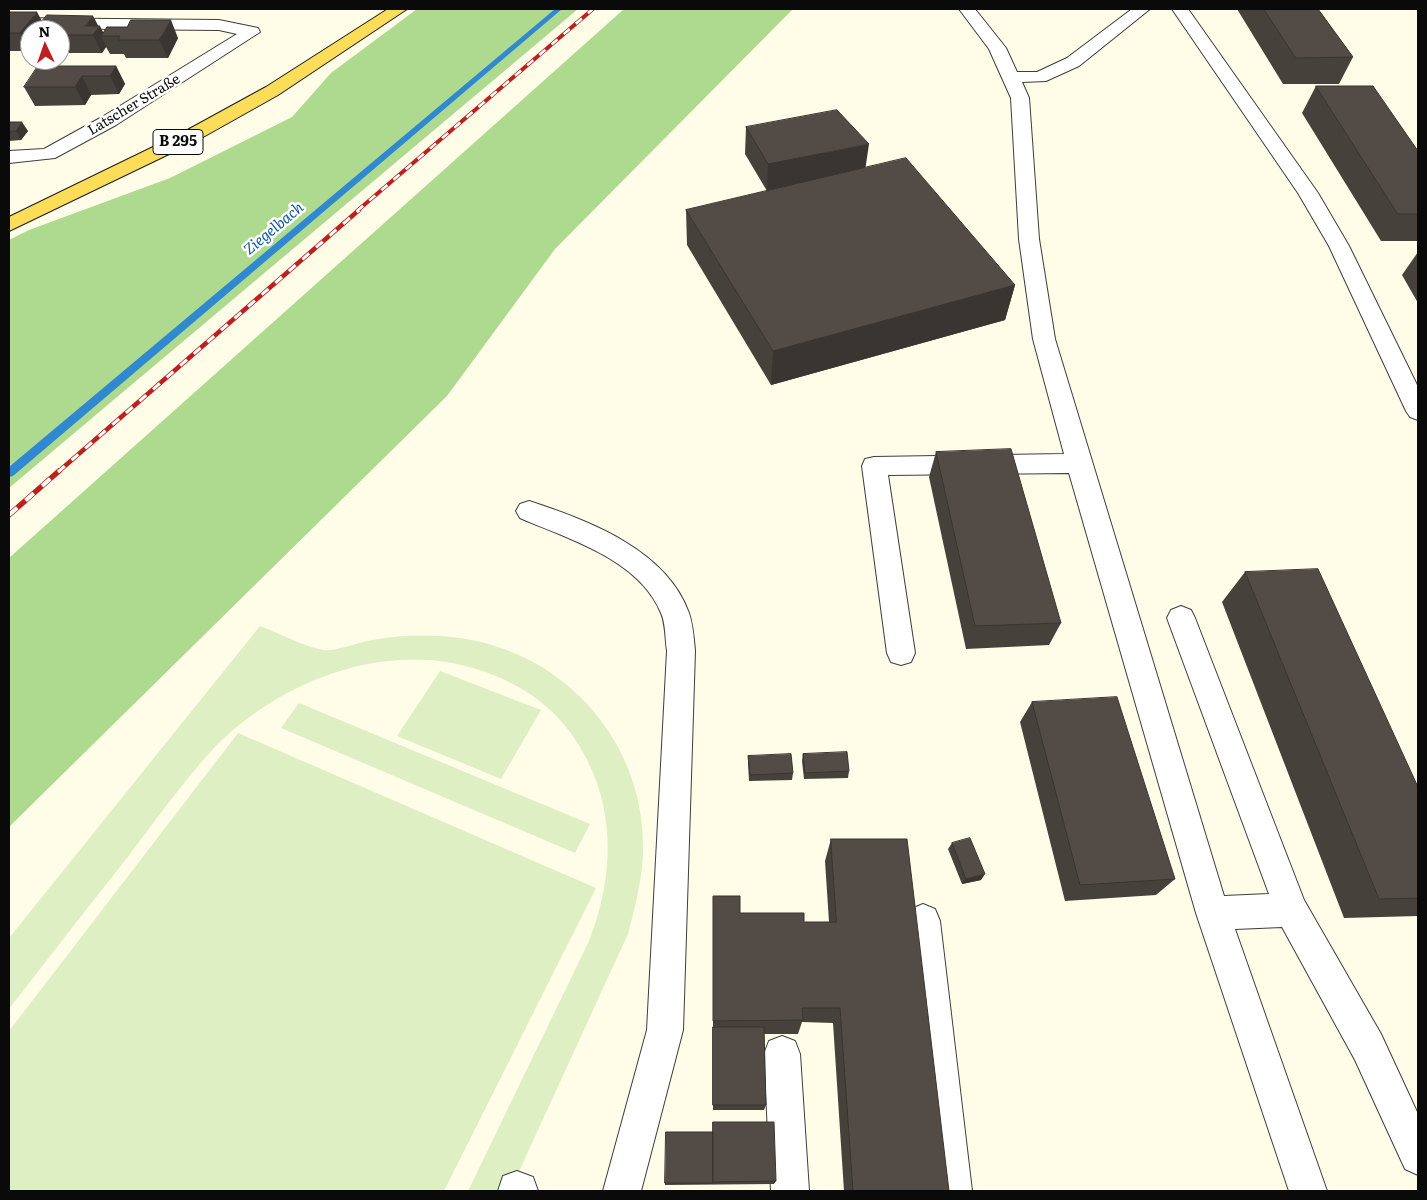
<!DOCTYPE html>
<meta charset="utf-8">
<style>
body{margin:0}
#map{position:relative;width:1427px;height:1200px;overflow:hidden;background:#fffce7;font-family:Literata,serif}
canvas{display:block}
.frame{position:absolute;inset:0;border:10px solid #0a0a0a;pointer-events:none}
.north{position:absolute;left:20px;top:20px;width:50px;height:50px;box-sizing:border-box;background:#fff;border:1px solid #9d9d9d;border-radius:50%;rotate:357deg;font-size:14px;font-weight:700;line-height:20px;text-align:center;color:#0a0a0a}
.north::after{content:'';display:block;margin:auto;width:18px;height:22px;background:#bc2120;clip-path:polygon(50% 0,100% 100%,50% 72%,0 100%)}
</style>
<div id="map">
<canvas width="1427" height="1200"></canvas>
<div class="frame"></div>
<div class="north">N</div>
</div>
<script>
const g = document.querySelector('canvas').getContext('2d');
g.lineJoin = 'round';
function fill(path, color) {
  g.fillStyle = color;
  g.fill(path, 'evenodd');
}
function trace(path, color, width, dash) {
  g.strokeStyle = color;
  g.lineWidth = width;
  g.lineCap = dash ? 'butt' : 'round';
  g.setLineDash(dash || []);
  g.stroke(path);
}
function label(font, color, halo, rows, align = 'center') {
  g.font = font + ' Literata,serif';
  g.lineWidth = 5;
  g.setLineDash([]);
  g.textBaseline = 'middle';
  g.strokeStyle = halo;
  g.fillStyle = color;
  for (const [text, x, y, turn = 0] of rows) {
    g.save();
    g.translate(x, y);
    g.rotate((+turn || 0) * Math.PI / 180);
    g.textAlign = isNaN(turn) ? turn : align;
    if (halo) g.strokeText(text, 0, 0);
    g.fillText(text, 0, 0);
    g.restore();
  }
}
fill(new Path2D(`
 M417 9H578L9 488V240L29 230 170 178 292 117 331 73Z
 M624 9H793L555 249 447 396 9 827V558Z`), '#aeda90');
fill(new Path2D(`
 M260 626C279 633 305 647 324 650 333 652 357 643 368 641 398 635 429 634 459 638 567 652 648 746 643 856 641 883 635 908 628 934L510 1191H468L589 941C617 870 616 795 570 732 542 694 498 672 452 663 366 647 273 687 213 749 182 783 155 821 127 858 87 908 48 959 9 1009V938Z
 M440 671 541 710 501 779 397 736Z
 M299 703 590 824 575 853 281 728Z
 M238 733 596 888 444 1191H9V1031Z`), '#def0c3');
fill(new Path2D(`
 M555 9H562L13 476 9 477V467Z`), '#3088d0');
const minor = new Path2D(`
 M959 9H975L1006 48 1017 72H1037L1067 58 1132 9H1150L1079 66 1046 81 1022 82 1029 98 1039 239 1055 339 1224 896 1269 894 1167 618 1171 610 1181 606 1191 610 1195 618 1304 900 1381 1034 1418 1114V1175L1405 1169 1355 1060 1282 927 1235 929 1327 1191H1289L1196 913 1069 473 888 475 915 653 911 662 901 665 891 662 887 653 862 466 865 459 874 457 1064 454 1033 339 1019 239 1011 98 989 49Z
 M1172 9H1188L1318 193 1349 246 1418 387V420L1410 417 1406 411 1329 246 1298 193Z
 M9 18 219 20 258 28 260 32 116 125 55 158 9 163V151L44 149 102 117 237 34 219 30 9 28Z
 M529 501C588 520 667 550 689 613 693 625 694 639 695 651L683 1030 641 1191H603L647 1030 667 651C665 639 666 624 661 613 639 559 568 539 520 518L516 511 520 504Z
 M923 904 935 909 940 921 972 1191H934L906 921 911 909Z
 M782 1036 795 1041 800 1054 809 1191H771L764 1054 769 1041Z
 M517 1171 533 1177 538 1191H498L503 1176Z`);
const major = new Path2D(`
 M388 9H407L278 95 196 141 9 231V217L182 133 266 87Z`);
trace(minor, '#3d3d3d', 2);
trace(major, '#1b1b1b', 2);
fill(minor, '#fff');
fill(major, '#fcdd5a');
const railFar2 = new Path2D(`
 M357 211 593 9`);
const railFar1 = new Path2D(`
 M58 472 359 210`);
const rail = new Path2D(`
 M9 515 59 471`);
trace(railFar2, '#bc2120', 4);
trace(railFar1, '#bc2120', 4.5);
trace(rail, '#bc2120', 5.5);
trace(railFar2, '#fff', 2.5, [8]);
trace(railFar1, '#fff', 3, [9]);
trace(rail, '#fff', 4, [11]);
fill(new Path2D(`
 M1237 9H1318L1353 57 1339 84H1283Z
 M9 12 42 21 98 26 103 32 178 38 168 58H126L124 54H110L106 47 102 53H60V30H30V51H9Z
 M116 66 125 84 119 94 91 95 85 105 35 106 24 87Z
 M1316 86 1418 151V241H1381L1302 113Z
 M9 122 28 131 21 140 9 141Z
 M746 127 865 168 1015 285 1005 320 771 385 687 245 686 210 767 191 745 154Z
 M1418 252V303L1402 275Z
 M936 452 1061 623 1049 645 966 649 929 477Z
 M1245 572 1418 787V916L1344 918 1222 602Z
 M1032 702 1175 879 1156 895 1065 901 1020 722Z
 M803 754 849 771 848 778 804 779 802 761Z
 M748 756 793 773 792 780 749 781 748 763Z
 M831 839 949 1191H844L833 1023 802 1022 798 1034H764L766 1105 764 1110H713V896L740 913 804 922H829L825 861Z
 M952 843 981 880 962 884 948 849Z
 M713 1176 776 1181 774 1184 665 1185V1183Z`), '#47413c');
fill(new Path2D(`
 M37 12 47 30H30V50L20 33Z
 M93 16 99 27 100 26 105 36H101L106 47 102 53 93 35 85 26Z
 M171 20 178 38 168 58 159 40Z
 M116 66 125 84 119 94 110 76Z
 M82 76 91 95 85 105 75 87Z
 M22 122 28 131 21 140 16 131Z
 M869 144 865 171 767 191 768 164Z
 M1015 285 1005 320 771 385 773 351Z
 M985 874 981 880 962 884 966 879Z`), '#3a3531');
const building = new Path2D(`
 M1264 9H1318L1353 57 1296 58Z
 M9 12H37L20 33H9Z
 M47 15 93 16 85 26H100L93 35H60V30H35Z
 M131 20H171L159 40H118L120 36H101L107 27H127Z
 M38 66H116L110 76H82L75 87H24Z
 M1316 86H1373L1418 151V214H1398Z
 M837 110 869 144 768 164 746 127Z
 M9 122H22L16 131H9Z
 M906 158 1015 285 773 351 686 210Z
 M1011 449 1061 623 975 626 936 452Z
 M1318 569 1418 787V898L1379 899 1245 572Z
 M1117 697 1175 879 1080 885 1032 702Z
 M847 752 849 771 805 773 803 754Z
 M791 754 793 773 750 775 748 756Z
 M970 838 985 874 966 879 952 843Z
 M831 839H907L949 1191H853L840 1008H802L803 1020 713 1021V896H740V913H804V922H836Z
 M713 1027H764L766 1105H713Z
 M713 1122H774L776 1181 713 1182Z
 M666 1132H713V1183H665Z`);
fill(building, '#534c46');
trace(building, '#3a3531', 1);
label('14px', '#0a0a0a', '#fff', [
 ["Latscher Straße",134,105,-31]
]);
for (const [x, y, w] of [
 [178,142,50]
]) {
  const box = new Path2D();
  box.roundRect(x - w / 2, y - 12.5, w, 25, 4);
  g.fillStyle = '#fff';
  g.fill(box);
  trace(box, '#0a0a0a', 1);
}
label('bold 15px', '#0a0a0a', null, [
 ["B 295",178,142]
]);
label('italic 15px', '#12599d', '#fff', [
 ["Ziegelbach",274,229,-40]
]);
</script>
